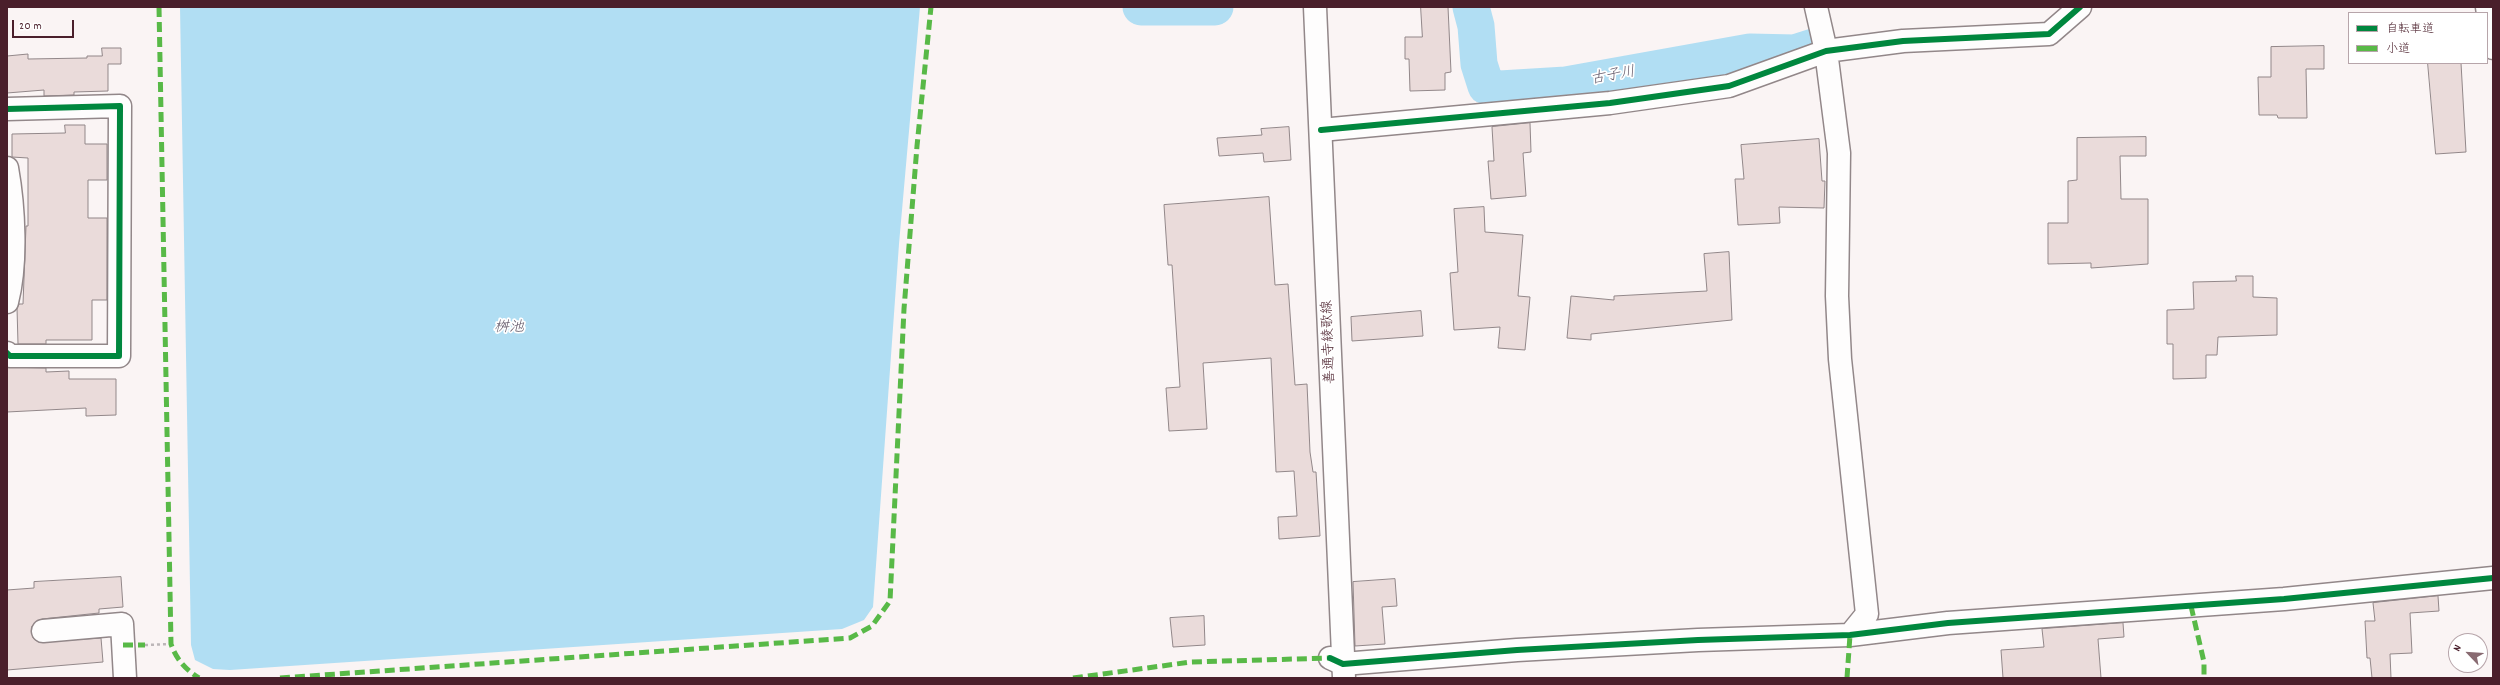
<!DOCTYPE html>
<meta charset="utf-8">
<style>
body{margin:0}
#map{position:relative;width:2500px;height:685px;overflow:hidden;background:#faf4f4;font-family:Dekko,"Klee One",sans-serif}
canvas{display:block}
.frame{position:absolute;inset:0;border:8px solid #4a1f2b;pointer-events:none}
.legend{position:absolute;left:2348px;top:12px;width:140px;height:52px;box-sizing:border-box;background:#fff;border:1px solid #b7a5aa;margin:0;padding:5px 7px;list-style:none;font-size:12px;color:#4a1f2b}
.legend li{display:flex;align-items:center;gap:8px;height:20px}
.legend b{width:20px;border:1px solid #b7a5aa}
.north{position:absolute;left:2448px;top:633px;width:40px;height:40px;box-sizing:border-box;background:#fff;border:1px solid #b7a5aa;border-radius:50%;rotate:295deg;font-size:11px;font-weight:700;line-height:16px;text-align:center;color:#4a1f2b}
.north::after{content:'';display:block;margin:auto;width:14px;height:18px;background:#886a71;clip-path:polygon(50% 0,100% 100%,50% 72%,0 100%)}
.scale{position:absolute;left:12px;top:20px;width:62px;height:18px;box-sizing:border-box;border:2px solid #4a1f2b;border-top:0;padding-left:5px;font-size:12px;line-height:14px;white-space:nowrap;color:#4a1f2b;-webkit-text-stroke:3px #fff;paint-order:stroke}
</style>
<div id="map">
<canvas width="2500" height="685"></canvas>
<div class="frame"></div>
<ul class="legend">
<li><b style="height:5px;background:#00873e"></b>自転車道</li>
<li><b style="height:5px;background:#58b947"></b>小道</li>
</ul>
<div class="north">N</div>
<div class="scale">20 m</div>
</div>
<script>
const g = document.querySelector('canvas').getContext('2d');
g.lineJoin = 'round';
function fill(path, color) {
  g.fillStyle = color;
  g.fill(path, 'evenodd');
}
function trace(path, color, width, dash) {
  g.strokeStyle = color;
  g.lineWidth = width;
  g.lineCap = dash ? 'butt' : 'round';
  g.setLineDash(dash || []);
  g.stroke(path);
}
function label(font, color, halo, rows, align = 'center') {
  g.font = font + ' Dekko,"Klee One",sans-serif';
  g.lineWidth = 3.5;
  g.setLineDash([]);
  g.textBaseline = 'middle';
  g.strokeStyle = halo;
  g.fillStyle = color;
  for (const [text, x, y, turn = 0] of rows) {
    g.save();
    g.translate(x, y);
    g.rotate((+turn || 0) * Math.PI / 180);
    g.textAlign = isNaN(turn) ? turn : align;
    if (halo) g.strokeText(text, 0, 0);
    g.fillText(text, 0, 0);
    g.restore();
  }
}
fill(new Path2D(`
 M180 7H920L899 244 873 607 864 620 842 629 230 670 213 669 195 660 191 645Z`), '#b1def3');
trace(new Path2D(`
 M1141 7H1215
 M1471 7 1476 26 1479 64 1486 86 1500 89 1566 85 1750 52 1795 53 1817 46`), '#b1def3', 37);
const building = new Path2D(`
 M1421 7H1448L1451 72 1445 73V90L1410 91 1409 59H1405V37H1422Z
 M2324 46V69H2306L2307 118H2278L2277 115H2259L2258 77H2271V47Z
 M102 48H121V64H108V91L74 92V95L44 96V90L7 93V56L28 54V59L87 58V56H102Z
 M2428 63H2461L2466 152 2436 154Z
 M1530 123 1531 152 1523 153 1526 196 1491 199 1488 161H1494L1492 127Z
 M65 125H85V144H107V180H88V218H107V300H92V340H46V344H18L17 308 19 304H23L26 226H28V158L12 157V134L65 133Z
 M1289 127 1291 160 1264 162 1263 153 1219 156 1217 138 1262 135 1261 129Z
 M2146 137V156H2120L2121 199H2148V264L2091 268V263L2048 264V223H2068V181L2077 180V138Z
 M1819 139 1822 181H1825L1824 208 1779 207 1780 223 1738 225 1735 179H1744L1741 145Z
 M1269 197 1275 285 1288 284 1295 385 1307 384 1310 452 1313 472H1316L1320 536 1279 539 1278 517 1297 516 1294 471 1276 472 1271 358 1203 363 1207 429 1169 431 1166 388 1180 387 1172 265H1168L1164 205Z
 M1484 207 1485 232 1523 235 1518 296 1530 297 1525 350 1498 348 1500 327 1454 330 1450 273 1458 272 1454 209Z
 M1729 252 1732 320 1591 334V340L1567 338 1571 296 1614 300V296L1707 291 1704 254Z
 M2236 276H2253V297L2277 298V335L2218 337 2217 355H2206V378L2173 379V344H2167V310L2194 309 2193 282 2236 281Z
 M1421 311 1423 336 1352 341 1351 317Z
 M7 367 46 368V372L69 371V379H116V415L86 416V408L7 412Z
 M121 577 123 607 99 609V613L42 619 32 626 33 638 38 642 101 638 103 662 7 670V590L34 588V582Z
 M1395 579 1397 606 1382 607 1385 644 1355 646 1353 582Z
 M2438 596 2439 611 2410 613 2412 653 2390 654 2391 678H2372L2370 658H2367L2365 621H2375L2373 603Z
 M1204 616 1205 645 1173 647 1170 618Z
 M2123 623 2124 637 2098 639 2101 678H2003L2001 650 2044 647 2042 629Z`);
fill(building, '#eadbda');
trace(building, '#928789', 1);
const street = new Path2D(`
 M1816 7 1826 51 1839 153 1837 296 1840 359 1867 614 1850 635
 M2487 7 2493 48
 M7 109 120 106 119 356H10L7 353
 M1321 130 1610 103 1729 86 1826 51 1903 41 2049 34 2080 7
 M7 168C14 207 17 264 7 302
 M43 631 122 624 125 678
 M1330 658 1343 664 1517 650 1698 640 1850 635 1948 623 2284 599 2493 578`);
const primary = new Path2D(`
 M1315 7 1344 678`);
trace(street, '#928789', 25);
trace(primary, '#928789', 25);
trace(new Path2D(`
 M145 645 171 644`), '#bcb6b8', 2.5, [3, 3]);
trace(street, '#fefdfd', 22);
trace(primary, '#fefdfd', 22);
trace(new Path2D(`
 M159 7 171 644C176 659 186 670 199 678
 M2191 606 2204 662V678
 M123 645H145
 M280 678 850 638 872 626 890 601 904 309 917 146 931 7
 M1073 678 1191 662 1330 658
 M1847 678 1850 635`), '#58b947', 5, [10, 5]);
trace(new Path2D(`
 M7 109 120 106 119 356H10L7 353
 M1321 130 1610 103 1729 86 1826 51 1903 41 2049 34 2080 7
 M1330 658 1343 664 1517 650 1698 640 1850 635 1948 623 2284 599 2493 578`), '#00873e', 6);
label('14px', '#4a1f2b', '#fff', [
 ["善通寺綾歌線",1330,342,-92]
]);
label('italic 15px', '#605667', '#fff', [
 ["古子川",1613,77,-10],
 ["桝池",509,329]
]);
</script>
